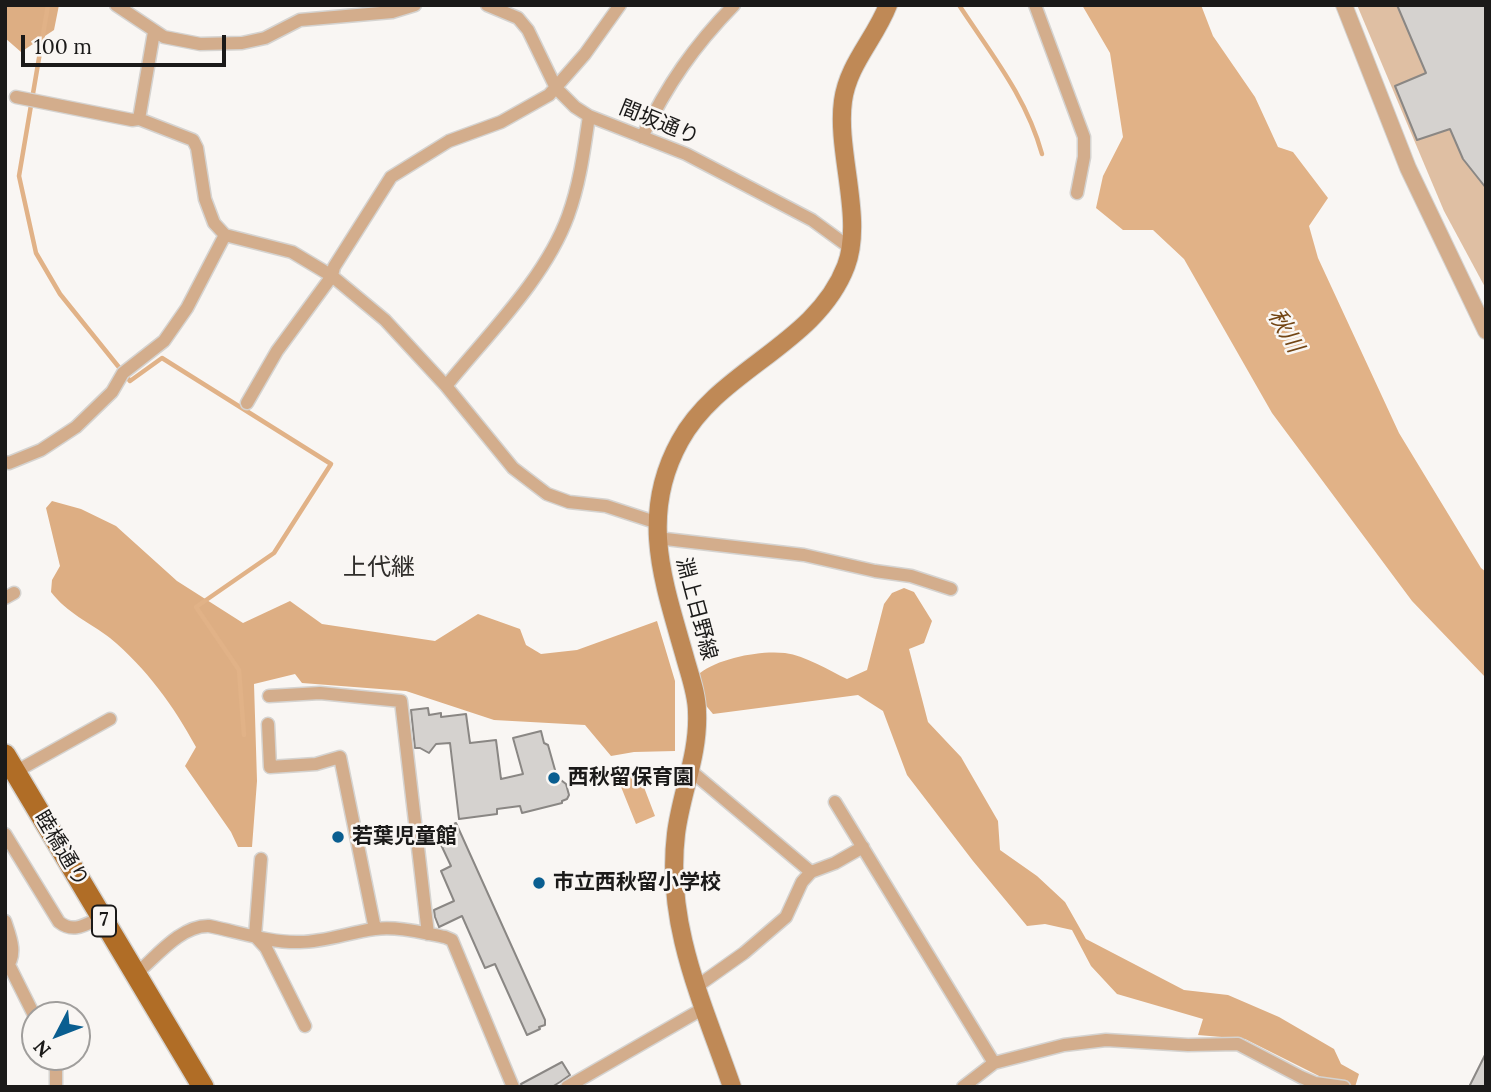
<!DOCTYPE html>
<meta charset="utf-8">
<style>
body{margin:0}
#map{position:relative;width:1491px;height:1092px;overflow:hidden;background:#f9f6f3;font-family:Lora,serif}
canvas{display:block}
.frame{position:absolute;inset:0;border:7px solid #1b1a19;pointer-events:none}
.north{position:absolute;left:21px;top:1001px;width:70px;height:70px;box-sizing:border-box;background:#f9f6f3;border:2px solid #a09e9c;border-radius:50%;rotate:228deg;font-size:19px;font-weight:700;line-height:28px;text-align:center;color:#1b1a19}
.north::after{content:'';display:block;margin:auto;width:24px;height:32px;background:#0a5e90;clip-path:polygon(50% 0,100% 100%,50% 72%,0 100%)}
.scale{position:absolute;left:21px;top:35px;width:205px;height:32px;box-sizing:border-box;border:4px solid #1b1a19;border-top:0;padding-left:9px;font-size:21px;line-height:24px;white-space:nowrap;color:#1b1a19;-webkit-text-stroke:5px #f9f6f3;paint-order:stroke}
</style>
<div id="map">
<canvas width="1491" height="1092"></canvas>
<div class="frame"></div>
<div class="north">N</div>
<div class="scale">100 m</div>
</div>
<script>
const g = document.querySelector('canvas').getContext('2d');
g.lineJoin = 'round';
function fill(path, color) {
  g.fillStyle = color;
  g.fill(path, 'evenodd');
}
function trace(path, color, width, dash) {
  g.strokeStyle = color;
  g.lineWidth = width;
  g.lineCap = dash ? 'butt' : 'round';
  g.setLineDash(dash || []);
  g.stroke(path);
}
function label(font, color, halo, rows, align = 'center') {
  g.font = font + ' Lora,"Noto Sans JP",serif';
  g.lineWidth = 5;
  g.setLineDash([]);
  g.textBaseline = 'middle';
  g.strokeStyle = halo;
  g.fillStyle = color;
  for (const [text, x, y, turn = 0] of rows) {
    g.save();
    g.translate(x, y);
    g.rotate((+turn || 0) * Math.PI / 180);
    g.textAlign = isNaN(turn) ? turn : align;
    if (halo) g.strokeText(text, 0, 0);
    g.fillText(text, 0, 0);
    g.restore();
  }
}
fill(new Path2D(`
 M1357 5H1486V289L1444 211Z`), '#dfbfa3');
fill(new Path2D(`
 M5 5H59L54 30 21 52 5 38Z
 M52 501 81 509 116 526 177 581 243 623 290 601 322 624 435 641 478 614 520 629 526 645 541 654 577 650 657 621 675 681V751L634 752 611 756 585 725 494 720 406 691 302 683 295 674 254 684 257 781 252 847H238L231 832 185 766 196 747C173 705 147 669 110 638 89 622 67 613 51 592L52 580 60 566 46 508Z
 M904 588 914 592 932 621 924 643 909 649 928 722 961 757 998 821 1000 850 1037 876 1065 902 1086 939 1184 990 1228 995 1279 1017 1334 1049 1341 1064 1359 1074 1355 1087H1316L1321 1077 1245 1039 1198 1035 1203 1019 1117 994 1091 966 1072 930 1045 924 1027 926 973 861 907 775 883 711 858 695 713 714 703 702 700 673C719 658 761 650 785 653 806 656 828 670 847 679L867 670 884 604 892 593Z`), '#ddae83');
fill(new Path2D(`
 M1082 5H1201L1213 36 1255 97 1278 147 1293 152 1328 198 1309 226 1318 258 1399 433 1481 568 1486 572V678L1412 601 1272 413 1184 259 1153 230H1123L1096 208 1103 176 1123 137 1110 53Z
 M637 769 655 816 636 824 617 777Z`), '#e1b287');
trace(new Path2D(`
 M48 5 19 176 36 253 60 294 130 381 162 358 331 464 274 553 196 607 239 670 244 735
 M959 5C991 54 1026 96 1042 154`), '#e1b287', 4.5);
const building = new Path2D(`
 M1397 5H1486V188L1463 159 1450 129 1417 140 1395 86 1426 73Z
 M428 708 429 715 441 713V717L466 714 470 743 496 740 501 779 523 774 513 738 541 731 544 743 548 745 557 777 566 784 569 795 567 799 562 801V803L522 813 520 806 497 809V814L459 819 450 743 436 744 429 753 420 748H415L411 710Z
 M456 823 545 1020V1025L539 1027 540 1029 527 1035 495 964 485 968 462 916 439 927 435 917 434 910 454 901 441 871 451 866 435 832Z
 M1486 1053V1087H1469Z
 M562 1062 570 1075 560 1082 552 1087H522L521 1084Z`);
fill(building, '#d5d2cf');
trace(building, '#8a8784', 2);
const minor = new Path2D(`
 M116 5 164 37 200 44 242 43 265 38 300 20 392 12 415 5
 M487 5 518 18 528 30 556 88 575 107 589 116 686 154 812 220 849 247
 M1035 5 1084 137V157L1077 193
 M16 97 132 120 139 119 193 140 197 148 205 199 214 223 225 235 292 252 332 276 385 320 446 386 513 468 547 494 569 502 606 506 658 523
 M139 119 154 32
 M642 137C667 85 694 46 734 5
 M446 386C488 334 545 279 568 216 580 183 584 150 589 116
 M247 403 277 351 332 276 334 267 391 177 449 141 501 122 549 95 585 54 620 5
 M5 462 9 463 41 450 76 427 112 392 123 373 164 341 187 308 225 235
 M657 538 804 555 875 571 911 576 951 589
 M5 598 14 593
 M269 696 320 693 401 701 428 934
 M268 724 270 767 316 764 340 757 375 929
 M691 771 811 872
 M15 772 110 719
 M835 802 994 1063
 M5 834 59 922C74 934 86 924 102 917
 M261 859 255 936 266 948 305 1026
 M5 921C10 936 18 954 6 968
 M9 965 35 1017
 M136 974C156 957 181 925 209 926 239 932 270 943 300 942 326 942 350 932 375 929 398 926 423 933 445 937L452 940 513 1087
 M696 987 744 953 786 917 802 882 811 872 835 863 863 847
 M54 1057 56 1071V1087
 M567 1087 704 1008
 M963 1087 994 1063 1064 1045 1106 1040 1188 1045 1238 1044 1301 1077 1315 1083 1344 1087`);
const tertiary = new Path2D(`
 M1344 5 1408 168 1486 331`);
const secondary = new Path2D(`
 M732 1087C703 1003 665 925 676 834 681 793 699 755 697 712 697 693 689 673 684 654 663 580 639 515 680 441 719 369 816 345 846 266 864 219 836 151 843 101 848 64 875 39 888 5`);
const primary = new Path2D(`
 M5 755 203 1087`);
trace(minor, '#d5d3d0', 15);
trace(tertiary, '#d5d3d0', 18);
trace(secondary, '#d5d3d0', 20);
trace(primary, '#d5d3d0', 24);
trace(minor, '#d3ad8c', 12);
trace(tertiary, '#d3ad8c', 16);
trace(secondary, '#bf8956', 18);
trace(primary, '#b06d26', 21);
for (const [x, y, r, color] of [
 [554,778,7,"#0a5e90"],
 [338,837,7,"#0a5e90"],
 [539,883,7,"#0a5e90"]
]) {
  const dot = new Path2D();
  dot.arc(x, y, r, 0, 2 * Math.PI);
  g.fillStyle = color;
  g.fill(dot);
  trace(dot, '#f9f6f3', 2.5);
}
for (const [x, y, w] of [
 [104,921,24]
]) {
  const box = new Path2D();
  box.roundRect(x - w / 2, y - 15.5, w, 31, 5);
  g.fillStyle = '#f9f6f3';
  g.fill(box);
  trace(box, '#1b1a19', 2);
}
label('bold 19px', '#1b1a19', null, [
 ["7",104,921]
]);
label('21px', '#1b1a19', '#f9f6f3', [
 ["間坂通り",659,123,22],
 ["淵上日野線",696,609,75],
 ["睦橋通り",61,849,59]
]);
label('bold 21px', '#1b1a19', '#f9f6f3', [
 ["西秋留保育園",568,778],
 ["若葉児童館",352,837],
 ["市立西秋留小学校",553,883]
], 'left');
label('italic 23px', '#724514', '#f9f6f3', [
 ["秋川",1285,331,60]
]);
label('24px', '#302e2b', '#f9f6f3', [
 ["上代継",379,568]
]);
</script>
